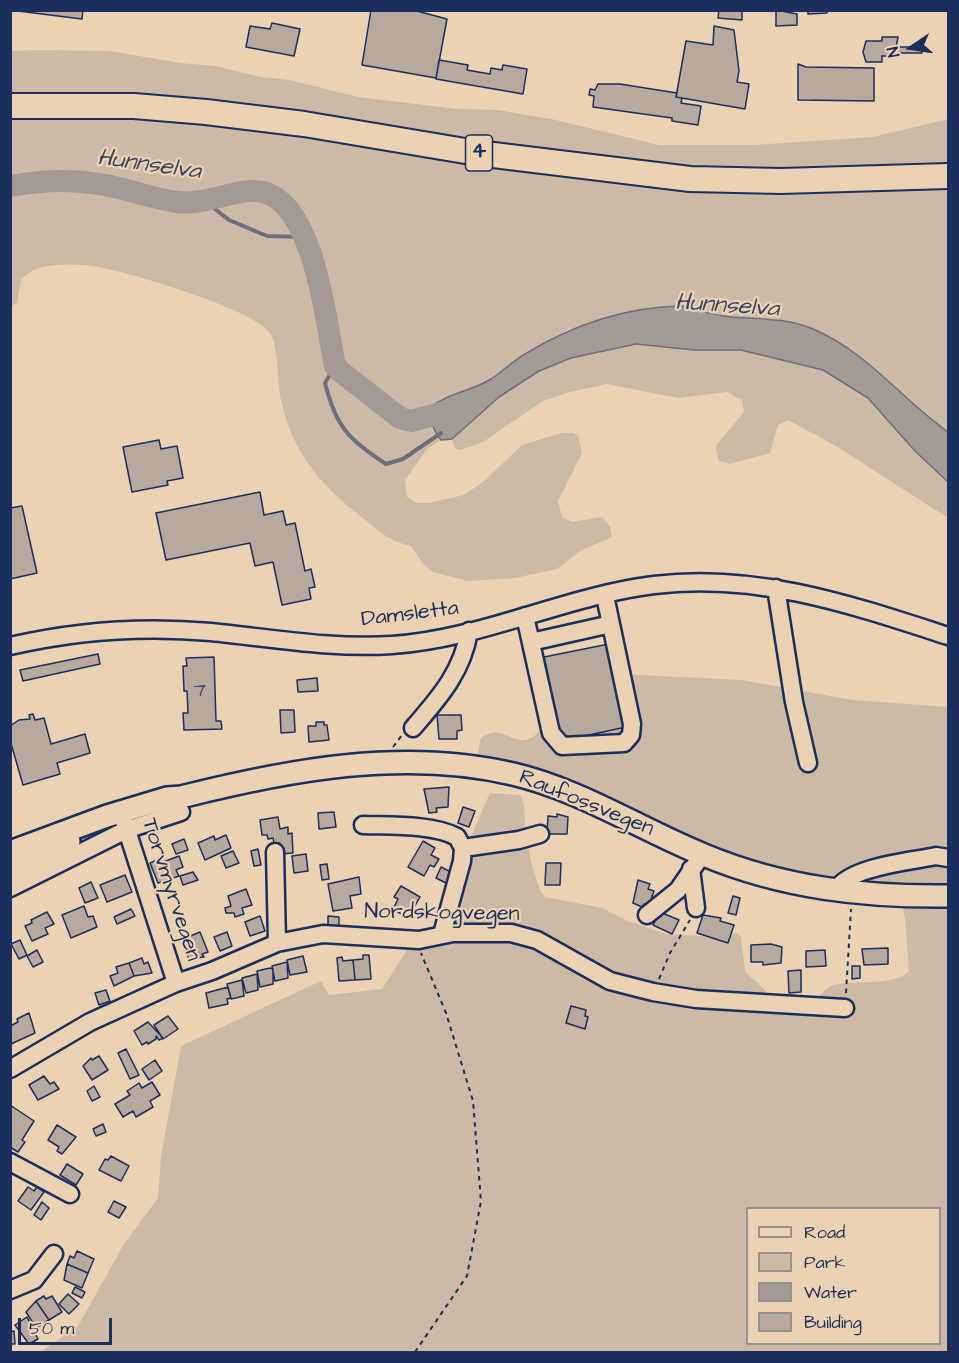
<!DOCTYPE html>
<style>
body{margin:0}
#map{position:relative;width:959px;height:1363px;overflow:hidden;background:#ead2b2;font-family:"Architects Daughter",sans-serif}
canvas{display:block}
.frame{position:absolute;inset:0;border:12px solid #1b2f5e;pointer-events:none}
.legend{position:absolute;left:746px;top:1207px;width:195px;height:138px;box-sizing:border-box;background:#ead2b2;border:2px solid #979190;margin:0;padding:8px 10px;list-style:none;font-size:18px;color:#1b2f5e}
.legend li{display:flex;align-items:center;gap:12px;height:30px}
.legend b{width:30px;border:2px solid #979190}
.north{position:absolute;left:881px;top:18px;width:60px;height:60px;-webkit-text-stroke:4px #ead2b2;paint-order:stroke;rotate:257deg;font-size:16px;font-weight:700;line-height:24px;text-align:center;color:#1b2f5e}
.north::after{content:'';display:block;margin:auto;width:21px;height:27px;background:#1b2f5e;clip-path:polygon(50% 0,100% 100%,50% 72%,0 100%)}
.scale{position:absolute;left:18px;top:1318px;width:94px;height:27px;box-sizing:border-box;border:3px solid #1b2f5e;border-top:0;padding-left:8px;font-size:18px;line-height:21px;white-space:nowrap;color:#1b2f5e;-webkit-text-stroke:4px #ead2b2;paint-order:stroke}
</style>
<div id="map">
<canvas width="959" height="1363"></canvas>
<div class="frame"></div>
<ul class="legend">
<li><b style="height:8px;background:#ead2b2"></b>Road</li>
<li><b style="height:16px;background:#ccbaa6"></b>Park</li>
<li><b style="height:16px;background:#a39a95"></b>Water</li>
<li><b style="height:16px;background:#b7a99d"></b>Building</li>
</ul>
<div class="north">N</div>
<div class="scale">50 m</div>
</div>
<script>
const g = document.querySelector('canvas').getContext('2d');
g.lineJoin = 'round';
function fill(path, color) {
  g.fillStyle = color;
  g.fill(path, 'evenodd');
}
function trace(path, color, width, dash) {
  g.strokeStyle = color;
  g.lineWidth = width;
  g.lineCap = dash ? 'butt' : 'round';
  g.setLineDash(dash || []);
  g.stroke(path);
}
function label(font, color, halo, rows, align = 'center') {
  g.font = font + ' "Architects Daughter",sans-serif';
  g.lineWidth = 4.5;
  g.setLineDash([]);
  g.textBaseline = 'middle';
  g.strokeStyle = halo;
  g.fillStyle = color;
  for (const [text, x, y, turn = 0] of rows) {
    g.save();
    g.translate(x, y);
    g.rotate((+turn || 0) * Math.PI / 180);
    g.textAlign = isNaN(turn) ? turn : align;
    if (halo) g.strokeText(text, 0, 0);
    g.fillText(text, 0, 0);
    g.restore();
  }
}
fill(new Path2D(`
 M38 50 110 51 180 63 215 66 261 77 290 80 358 97 457 109 498 110 556 120 659 145H754L873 137 948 119V432L886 378 828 336 812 328 772 318 730 317 682 306 567 330 524 354 490 380 441 399 438 436 441 440 427 449 405 480 407 497 417 503H429L464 495 483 482 522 445 561 433H573L578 436 582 453 558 501 562 517 572 522 602 517 610 526 612 537 580 551 557 569 515 578 468 581 433 572 424 565 411 546C391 542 380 532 364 519 322 486 293 455 281 400 277 382 279 347 270 333 255 309 115 267 85 265 64 264 35 263 21 280L17 303 11 306 10 51Z
 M636 344 694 350H741L823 370 868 398 915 451 948 482V518L836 446 788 420 778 425 770 453 730 464 719 461 716 449 717 444 744 412 742 400 727 392 678 398 607 384 566 393 543 401 483 442 460 450 455 448 452 439C479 415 506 388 538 371 568 355 603 351 636 344Z
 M557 671 741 680 853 700 948 707V1352H41L78 1326 124 1244 158 1198 161 1156 181 1046 321 981 329 995 382 989 407 950 429 945 464 852 490 793 520 795C526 804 524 817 525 828 527 843 535 887 545 897L602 908 628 921 667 934 702 936 737 933 741 937 745 972 766 991 770 1002 817 999C821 995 826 988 831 986 851 979 895 987 909 971L905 918 899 890C881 876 830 878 806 876 791 875 775 870 760 867L480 759 478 754 481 738C502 724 508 742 525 740 548 737 543 703 547 687 548 681 553 676 557 671ZM748 1208H940V1344H748Z`), '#ccbaa6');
const water = new Path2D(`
 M682 306C698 310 715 316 732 317 759 319 787 318 813 329 866 351 903 400 948 432V482L915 451 868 398 823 370 741 350H694L636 344 571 358 539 371 499 397 452 439 441 440C433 431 430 419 429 408 448 393 472 391 491 379 503 371 513 361 525 354 574 324 625 307 682 306Z`);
fill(water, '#a39a95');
trace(water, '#6d6f7f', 1.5);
trace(new Path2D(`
 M206 202 229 220 267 236 306 237
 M335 366 325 383C336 427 349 440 386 464L403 459 441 433`), '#6d6f7f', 4);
trace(new Path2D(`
 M10 186C38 181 64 179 92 183 121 186 148 198 177 202 206 206 241 186 263 192 314 204 326 321 335 366L341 372 400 418 411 421 457 409`), '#a39a95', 22);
const building = new Path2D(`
 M10 10H83L82 19Z
 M371 10H413L447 19 436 78 362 65Z
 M719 10H742V20L718 18Z
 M776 10 797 14V25L776 26Z
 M808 10H827V13L808 14Z
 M272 23 300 29 294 56 246 47 250 26 270 29Z
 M714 26 734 30 739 71 737 82 749 84 745 109 676 97 686 41 713 45Z
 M882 37H898L896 47H922V53H896V56H882V62H866L863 52 866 41H882Z
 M439 60 468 65 467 70 490 74 491 68 502 70 503 65 527 69 523 94 436 79Z
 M798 64 806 67 874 68V101L798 100Z
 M598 84H620L677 93 676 97 682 98 681 103 701 106 698 125 672 121V118L593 107 594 96 589 95 590 89 595 90Z
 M159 440 161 449 177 446 183 478 167 481 168 485 132 492 123 447Z
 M260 492 264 515 283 511 286 525 295 523 305 571 311 569 315 587 309 588 311 599 282 605 273 562 255 566 250 543 166 560 156 513Z
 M22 506 37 573 10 579V508Z
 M609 644 626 727 561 741 544 657Z
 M98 654 100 664 23 681 20 670Z
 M214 657 216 721H221L222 729 184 730 183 713H188L187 691H184L183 666H187L186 658Z
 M317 678 318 691 298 692 297 680Z
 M280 710H294L295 732 281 733Z
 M33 714 35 720 44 718 51 744 85 734 90 753 57 763 60 774 23 785 10 740V726L19 720 30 719 29 715Z
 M437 715H461L462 730 457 731V739H439Z
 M316 722H324V725H327L329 740 309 742 308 726H316Z
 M449 787 448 807 436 808 437 812 429 813 424 789Z
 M463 807 475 811 469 827 458 823Z
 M334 812 336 827 319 829 318 813Z
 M557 814 568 817 567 834H547L548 816 557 817Z
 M278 817 280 829 288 827V834L292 833 293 853 282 854 280 843 274 844 273 838 268 839 267 835H262L260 820Z
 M226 835 231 848 205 860 198 843 214 836 215 840Z
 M184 839 188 850 176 854 172 844Z
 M423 841 435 848 431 855 439 859 434 867 430 865 424 876 408 867Z
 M258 849 261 865 254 866 251 851Z
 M233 851 239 863 226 868 221 856Z
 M306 854 308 871 294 873 292 856Z
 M179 856 183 867 176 870 179 876 158 883 150 863 162 858 163 862Z
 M546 863H561L560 885H545Z
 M327 864 329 879 322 880 320 865Z
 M441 867 453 873 448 884 436 878Z
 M193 872 198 880 183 885 180 876Z
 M125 875 132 892 107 902 100 885Z
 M359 877 361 894 350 896 352 908 333 911 328 884Z
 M638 880 650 884 648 889 654 891 649 905 644 904 642 907 633 903Z
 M91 882 98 898 85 903 79 888Z
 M401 886 420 897 408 918 393 909 398 899 394 897Z
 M246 889 252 905 242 908 244 914 235 917 234 913H226L225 908 231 906 228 896Z
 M733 896 740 898 736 915 728 913Z
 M84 906 88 917 93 916 97 927 71 938 62 915Z
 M131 909 135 916 117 924 114 917Z
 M47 912 54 924 45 928 48 934 32 941 25 926 32 923 31 920Z
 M660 912 679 920 672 934 653 925Z
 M703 915 721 918 720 921 734 925 728 943 697 933Z
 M260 916 265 931 250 936 245 922Z
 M328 916 339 917V926H328Z
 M200 932 208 952 202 954 204 957 189 959 181 940Z
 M227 932 232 946 220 951 214 937Z
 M20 940 27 955 19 959 11 944Z
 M771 944 782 947 781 963 763 965V962H751V945Z
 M888 948V964L864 965 862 949Z
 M37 950 43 962 33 967 27 956Z
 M825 950 826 966 806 967V951Z
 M363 955H369L371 979 355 980 353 960 363 959Z
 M303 956 307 972 290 975 287 960Z
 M342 957 343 961 353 960 355 980 339 981 337 958Z
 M142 958 144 964 148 962 152 973 134 976 129 963Z
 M287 962 288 978 275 981 272 966Z
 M129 963 134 976 114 986 110 976 118 973 116 967Z
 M852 966H860V978L852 979Z
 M270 968 273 969V984L260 987 257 971Z
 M801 970V992L789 993 788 971Z
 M257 974 258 990 246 993 242 978Z
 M242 980 244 996 231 999 227 984Z
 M228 987 231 998 227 999 228 1004 209 1008 206 993Z
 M106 990 110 1001 99 1005 95 993Z
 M571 1006 586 1010 585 1016 588 1017 585 1029 566 1023Z
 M29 1013 35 1033 11 1044 10 1026 18 1022 17 1019Z
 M168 1016 178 1029 163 1039 154 1025Z
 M148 1022 163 1038 159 1040 156 1036V1039L148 1044 147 1042 142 1045 134 1031Z
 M126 1049 139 1075 130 1079 118 1053Z
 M99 1056 108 1070 92 1080 83 1066 91 1058 92 1060Z
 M155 1060 162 1071 149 1080 142 1069Z
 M44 1076 50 1084 54 1082 59 1089 38 1100 29 1085Z
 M152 1082 160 1095 150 1101 153 1107 136 1117 133 1111 123 1117 115 1104 130 1095 127 1091 139 1083 142 1088Z
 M94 1086 100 1097 92 1101 87 1091Z
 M10 1105 34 1121 22 1140 25 1142 18 1152 10 1147Z
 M103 1124 106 1132 96 1136 93 1129Z
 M57 1125 76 1137 62 1154 57 1151 59 1147 48 1140Z
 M111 1156 129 1166 121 1181 99 1170 105 1159 108 1160Z
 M67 1164 83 1174 76 1185 60 1175Z
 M28 1187 34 1191 37 1187 44 1192 31 1210 18 1201Z
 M114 1201 126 1207 119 1218 108 1212Z
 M42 1202 49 1208 41 1220 34 1215Z
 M77 1251 94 1259 88 1273 67 1264 70 1256 74 1258Z
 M67 1264 88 1273 82 1288 64 1280Z
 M75 1287 85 1292 82 1298 72 1293Z
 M68 1294 79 1304 69 1314 59 1304Z
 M44 1296 46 1299 52 1296 62 1312 49 1320 36 1301Z
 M36 1301 49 1320 36 1328 26 1312Z
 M27 1317 38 1339 29 1344 15 1325Z
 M14 1331 15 1344H10V1332Z`);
fill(building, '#b7a99d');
trace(building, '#1b2f5e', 1.5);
const minor = new Path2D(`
 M776 588 794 702 808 763
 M525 616 551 733 562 746 624 743 631 735 632 724 605 596
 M531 642 611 624
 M10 646C75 631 144 626 211 632 271 638 332 649 392 645 482 639 565 596 654 585 756 572 852 605 948 636
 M413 728C439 698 463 671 469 631
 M124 821 176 983
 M363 825C389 826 434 824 457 837L463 848 462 861 442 934
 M463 848 519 840 540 834
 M275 852 277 943
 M691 869 696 908
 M10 888 126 830 181 812
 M835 891C850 866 909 862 936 856L948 858
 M647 915 678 890 702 855
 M10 1069 90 1022 176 983 212 971 277 943 323 934 419 940 453 933H511L537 940 610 981 653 992 696 999 845 1008
 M10 1162 70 1194
 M10 1290 34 1280 54 1254`);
const major = new Path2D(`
 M10 852 107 816 167 798 181 797C288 770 404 748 513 774 581 790 640 829 704 855 783 888 864 897 948 896
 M10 872 69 841`);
const highway = new Path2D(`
 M10 106H134L206 112 304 124 477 153 690 179 781 181 948 176`);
trace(minor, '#1b2f5e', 21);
trace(major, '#1b2f5e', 26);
trace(highway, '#1b2f5e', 28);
trace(new Path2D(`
 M393 747 402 735
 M659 979 670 953 690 920
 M846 993 851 909
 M415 1352 467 1276 481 1201 473 1101 446 1013 421 953`), '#1b2f5e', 2, [4.5, 4.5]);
trace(minor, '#ead2b2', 16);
trace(major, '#ead2b2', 21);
trace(highway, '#ead2b2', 24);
label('20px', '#424e6e', null, [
 ["7",200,692]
]);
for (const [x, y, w] of [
 [479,153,27]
]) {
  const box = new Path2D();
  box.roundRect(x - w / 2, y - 18, w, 36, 4.5);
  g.fillStyle = '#ead2b2';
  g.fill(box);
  trace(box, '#1b2f5e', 1.5);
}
label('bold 21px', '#1b2f5e', null, [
 ["4",479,153]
]);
label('22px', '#1b2f5e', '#ead2b2', [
 ["Damsletta",410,615,-7],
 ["Raufossvegen",586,804,22],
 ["Torvmyrvegen",170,890,72],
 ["Nordskogvegen",442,914,1]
]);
label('italic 24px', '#364469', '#ead2b2', [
 ["Hunnselva",149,166,8],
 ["Hunnselva",727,307,4]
]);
</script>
